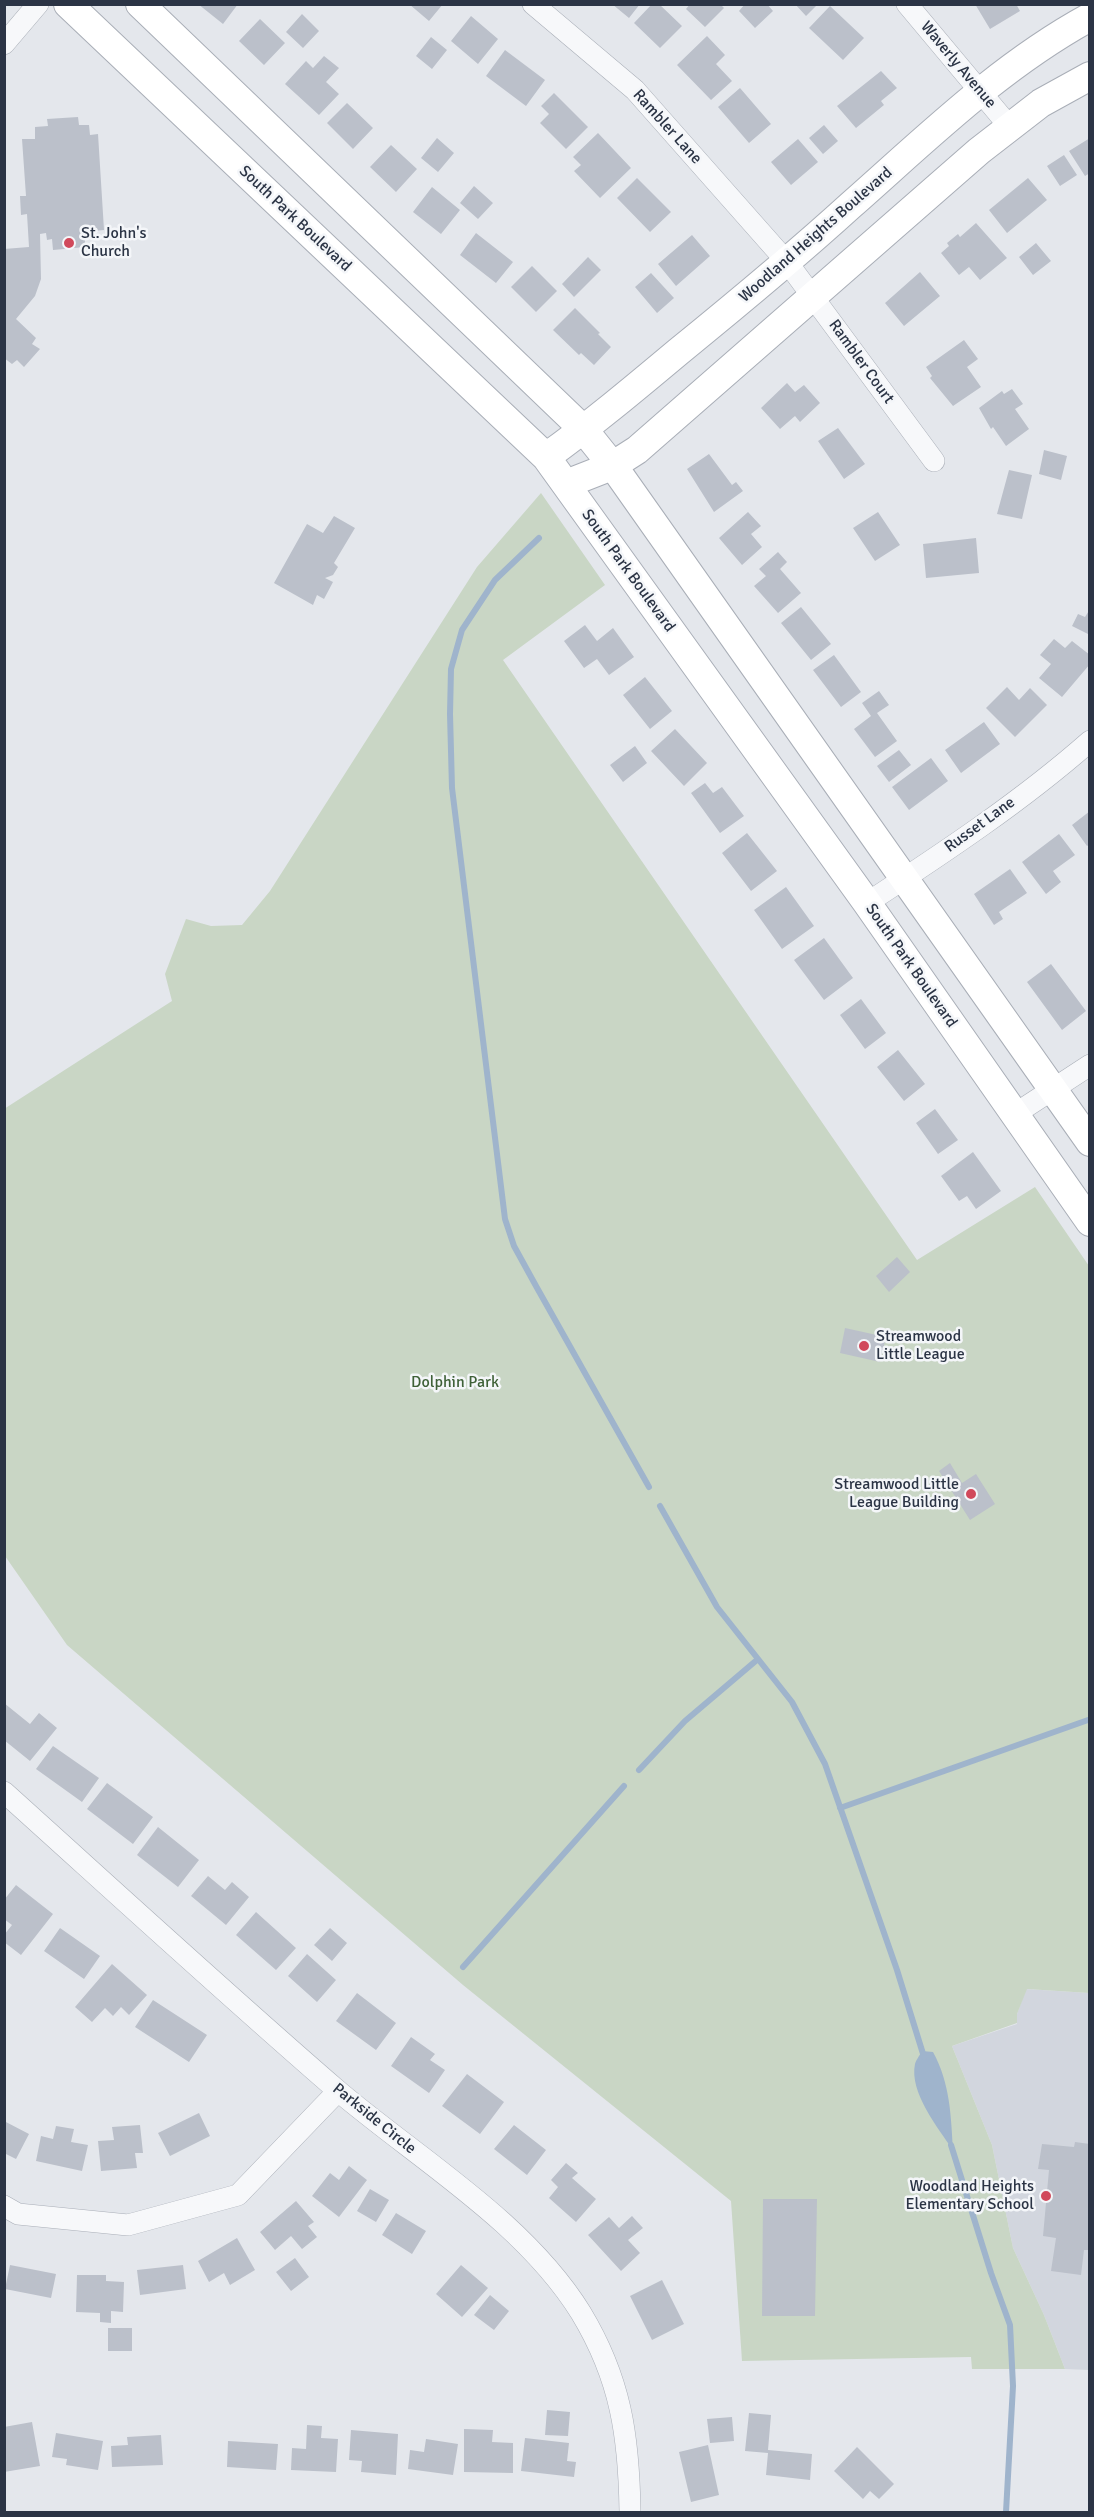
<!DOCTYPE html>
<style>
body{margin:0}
#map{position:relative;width:1094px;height:2517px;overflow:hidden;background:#e4e7ec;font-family:Signika,sans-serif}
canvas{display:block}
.frame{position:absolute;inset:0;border:6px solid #2b3445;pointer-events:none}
</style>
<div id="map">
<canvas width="1094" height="2517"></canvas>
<div class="frame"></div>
</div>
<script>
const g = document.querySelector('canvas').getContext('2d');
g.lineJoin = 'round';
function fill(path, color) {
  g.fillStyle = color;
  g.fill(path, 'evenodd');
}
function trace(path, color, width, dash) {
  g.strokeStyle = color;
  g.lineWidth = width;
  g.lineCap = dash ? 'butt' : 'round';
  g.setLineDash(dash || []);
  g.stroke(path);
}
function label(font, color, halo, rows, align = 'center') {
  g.font = font + ' Signika,sans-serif';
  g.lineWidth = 5;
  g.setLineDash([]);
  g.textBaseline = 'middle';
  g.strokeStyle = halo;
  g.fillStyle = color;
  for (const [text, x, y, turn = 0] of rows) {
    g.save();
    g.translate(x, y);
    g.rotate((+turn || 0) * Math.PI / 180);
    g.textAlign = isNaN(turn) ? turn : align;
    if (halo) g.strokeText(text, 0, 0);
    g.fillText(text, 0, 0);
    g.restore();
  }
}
fill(new Path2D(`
 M1026 1989 1089 1993V2370L1065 2369 1044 2315 1013 2248 992 2145 952 2046 1017 2024V2014Z`), '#d2d6de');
fill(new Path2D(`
 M541 493 605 585 503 660 917 1260 1035 1187 1089 1266V1993L1027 1989 1017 2014V2023L952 2046 992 2145 1013 2248 1044 2315 1065 2369H972L971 2357 742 2361 731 2201 463 1985 67 1645 5 1556 4 1109 172 1001 165 974 186 919 211 926 242 925 270 891 477 567Z`), '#c9d6c5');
fill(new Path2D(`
 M922 2051 933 2052C950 2083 951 2115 953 2150 938 2128 909 2092 915 2064 916 2060 920 2055 922 2051Z`), '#9fb4cc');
trace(new Path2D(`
 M539 538 495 580 462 630 451 669 450 714 452 788 505 1219 514 1246 536 1286 649 1487
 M660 1506 717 1607 792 1702 825 1764 897 1970 924 2057
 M639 1770 685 1721 758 1659
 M840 1808 1088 1720
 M463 1967 624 1786
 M951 2145 991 2273 1010 2325 1013 2386 1006 2512`), '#9fb4cc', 6);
fill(new Path2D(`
 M198 4H238L223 24Z
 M409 4H443L429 21Z
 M612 4H640L629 18Z
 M652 4H659L682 26 660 48 634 23Z
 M690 4H720L724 8 705 27 686 9Z
 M745 4H767L773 11 755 28 739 11Z
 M795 4H818L806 16Z
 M975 4H1016L1020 11 990 29Z
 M830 6 864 38 843 60 809 28Z
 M302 14 319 31 303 48 286 32Z
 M471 16 498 39 478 64 451 41Z
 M260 19 285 43 264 65 239 41Z
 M707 36 725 55 716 64 732 81 711 100 677 65Z
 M431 37 447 50 432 69 416 56Z
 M505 50 545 80 526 106 486 76Z
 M324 56 339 68 326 82 339 94 319 115 285 84 306 61 313 68Z
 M881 71 897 88 881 101 884 105 856 128 837 106Z
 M740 88 771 124 749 143 718 107Z
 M554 93 588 127 566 149 540 123 549 114 541 106Z
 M347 103 373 128 353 149 327 123Z
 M78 117 79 125H89L90 135 98 134 104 230 93 231V234L85 235V247L53 250 52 239 47 240 46 233 40 234 41 279 35 296 16 319 36 338 32 344 40 349 24 367 17 360 12 364 4 358V249L29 247 27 214 21 215 20 196H26L22 139H35V127L48 126 47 119Z
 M824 125 838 141 823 154 809 138Z
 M598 133 631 168 600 198 574 171 581 165 573 157Z
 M437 138 454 153 438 172 421 158Z
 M1090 138V173L1085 176 1069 151Z
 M798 139 818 162 791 185 771 162Z
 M391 145 417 169 396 192 370 167Z
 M1064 155 1077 175 1060 186 1047 166Z
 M637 178 671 212 650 232 617 198Z
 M1028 178 1047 200 1007 233 989 210Z
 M474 186 493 203 478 219 460 203Z
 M432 187 460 210 441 234 413 212Z
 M976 223 1007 258 980 280 969 267 959 275 941 253 949 246 947 243 958 234 960 237Z
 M476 233 513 262 496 283 460 255Z
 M692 235 710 256 676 286 658 264Z
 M1036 243 1051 261 1033 275 1019 257Z
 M588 257 601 270 574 297 562 284Z
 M532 266 557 291 536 312 511 287Z
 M920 272 940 296 904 326 885 303Z
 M651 273 674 298 657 313 635 287Z
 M575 308 600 333 598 334 611 347 594 365 581 353 579 355 553 330Z
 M964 340 978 359 967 367 981 387 953 406 930 378 932 376 926 367Z
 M787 383 795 392 804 385 820 403 800 422 795 416 780 429 761 408Z
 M1012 389 1023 404 1015 409 1029 429 1006 446 993 427 991 429 979 408 1002 391 1004 394Z
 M838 428 865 464 844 479 818 441Z
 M1044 450 1067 456 1061 480 1039 474Z
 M709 454 732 485 736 482 743 491 714 512 687 469Z
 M1009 470 1032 475 1022 519 997 514Z
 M748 512 761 526 751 534 762 547 742 565 719 538Z
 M878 512 900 545 875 561 853 528Z
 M334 516 355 528 334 563 338 567 333 575 325 578 333 582 324 599 317 595 313 605 274 583 307 524 323 533Z
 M976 538 979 573 926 578 923 544Z
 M778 552 787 562 780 569 801 593 778 613 754 586 766 576 759 569Z
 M801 607 831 644 811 660 781 623Z
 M1090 609V635L1072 626 1078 614 1085 617Z
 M585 625 597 641 613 628 634 657 609 675 597 659 584 668 564 641Z
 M1054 639 1065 648 1072 641 1090 655V664L1062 697 1039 678 1051 664 1040 655Z
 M834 655 861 692 841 707 813 670Z
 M645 677 672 711 650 729 623 695Z
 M1007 687 1019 700 1030 688 1047 705 1015 737 986 708Z
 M879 691 889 705 877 713 897 741 875 757 854 729 871 716 862 703Z
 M984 722 1000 744 961 773 945 750Z
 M675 729 707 763 684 786 651 751Z
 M635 746 647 763 623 782 610 765Z
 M899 750 911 765 889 782 877 766Z
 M931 758 948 781 909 810 892 787Z
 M705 783 713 793 722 787 744 816 720 833 691 793Z
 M1090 811V844L1087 846 1072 825Z
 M747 833 777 871 751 891 722 853Z
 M1059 834 1075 855 1053 871 1061 882 1046 894 1022 862Z
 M1010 869 1027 893 999 912 1003 919 994 925 974 894Z
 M786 887 814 926 782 949 754 910Z
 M824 938 853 978 824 1000 794 960Z
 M1051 964 1086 1011 1062 1030 1027 982Z
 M861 999 886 1033 865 1049 840 1015Z
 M898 1050 925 1084 904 1101 877 1067Z
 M935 1109 958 1140 938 1154 916 1123Z
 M973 1152 1001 1191 976 1209 967 1196 959 1201 941 1176Z
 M897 1257 910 1272 889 1292 876 1276Z
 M845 1328 886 1337 880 1362 840 1353Z
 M950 1463 962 1483 976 1474 995 1504 970 1520 939 1471Z
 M4 1703 30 1724 39 1713 57 1728 30 1761 4 1740Z
 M53 1746 99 1778 82 1802 36 1769Z
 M107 1783 153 1817 133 1844 87 1809Z
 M158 1827 199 1860 178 1887 137 1855Z
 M208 1876 225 1890 232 1882 249 1897 226 1925 191 1896Z
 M16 1885 53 1914 21 1955 4 1942V1935L12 1925 4 1919V1900Z
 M256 1912 296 1948 276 1970 236 1935Z
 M60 1928 100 1956 84 1979 44 1951Z
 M330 1928 347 1943 332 1961 314 1945Z
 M307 1954 336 1980 317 2002 288 1976Z
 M112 1964 147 1995 129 2015 121 2007 113 2016 105 2008 92 2022 75 2007Z
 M357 1993 396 2023 376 2050 336 2021Z
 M153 2000 207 2035 189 2062 135 2027Z
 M411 2037 435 2054 430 2060 445 2070 429 2093 391 2066Z
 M467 2074 504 2102 480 2134 442 2106Z
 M199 2113 210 2136 170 2156 158 2133Z
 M4 2121 29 2134 16 2159 4 2153Z
 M140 2125 143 2153H135L137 2168 101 2171 98 2141 114 2140 112 2127Z
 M514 2125 546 2150 527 2175 494 2149Z
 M56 2126 74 2129 71 2142 88 2145 82 2171 36 2161 41 2136 53 2139Z
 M1075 2142 1090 2144V2250H1084L1081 2275 1051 2271 1056 2238 1043 2236 1049 2170 1038 2169 1042 2144 1074 2147Z
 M566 2163 578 2173 572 2178 596 2199 576 2222 549 2198 558 2187 551 2180Z
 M349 2166 367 2180 339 2217 312 2196 330 2173 339 2180Z
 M370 2189 389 2200 376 2222 357 2211Z
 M763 2199H817L815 2316H762Z
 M296 2201 314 2222 308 2226 317 2237 302 2249 291 2236 275 2250 260 2232Z
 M396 2213 426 2231 412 2254 382 2235Z
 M632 2216 643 2228 628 2240 640 2253 621 2271 588 2235 609 2217 619 2228Z
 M237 2238 255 2270 230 2285 224 2273 209 2282 198 2261Z
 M295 2258 309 2277 291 2291 276 2272Z
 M10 2265 56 2274 51 2298 5 2289Z
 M183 2265 186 2289 140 2295 137 2270Z
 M461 2265 488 2288 462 2317 436 2294Z
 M77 2275H106V2281L124 2282 123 2312 111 2311V2323L100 2322V2313L76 2312Z
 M662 2280 684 2324 652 2340 630 2296Z
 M490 2295 509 2311 494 2330 474 2315Z
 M108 2328H132V2351H108Z
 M547 2410 570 2412 568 2436 545 2435Z
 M749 2413 771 2415 768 2450 812 2454 810 2480 766 2475 768 2453 745 2451Z
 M732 2417 734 2441 710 2443 707 2419Z
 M32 2422 40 2466 4 2472V2427Z
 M307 2425 322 2426 321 2438 338 2439 336 2472 291 2470 292 2448 306 2449Z
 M464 2429 493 2430 492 2442 513 2443V2473L464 2472Z
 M351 2430 398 2434 396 2475 361 2472 362 2461 349 2460Z
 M56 2433 103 2441 98 2470 66 2465 67 2459 52 2457Z
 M161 2435 163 2465 112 2467 111 2446 128 2445 127 2437Z
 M525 2438 569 2443 567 2461 576 2462 574 2477 521 2471Z
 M426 2439 458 2444 453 2475 408 2469 410 2450 424 2452Z
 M228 2441 278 2444 276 2470 227 2467Z
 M708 2445 719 2495 691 2502 679 2452Z
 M857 2447 894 2484 879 2499 870 2491 863 2499 834 2471Z`), '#bbc0ca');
const street = new Path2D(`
 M533 4 635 90 787 262 934 461
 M907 4 1009 126
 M4 44 38 4
 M867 903C942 854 1022 801 1090 741
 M1015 1114 1090 1065
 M4 1792C115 1892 225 1993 337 2090 418 2159 524 2221 581 2313 621 2379 629 2437 630 2512
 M4 2206 18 2214 128 2225 238 2195 338 2091`);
const secondary = new Path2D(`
 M68 4 546 457 867 903 1090 1222
 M140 4 584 430 616 470 1090 1142
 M546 457C592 424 635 388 678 352 737 304 795 256 851 205 927 138 1000 66 1090 17
 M566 484 612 466 637 450 979 151 1041 103 1090 76`);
trace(street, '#a9aeb7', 22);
trace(secondary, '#a9aeb7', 30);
trace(street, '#f7f8fa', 21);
trace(secondary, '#fff', 28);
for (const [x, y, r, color] of [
 [69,243,6,"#d1495b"],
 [864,1346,6,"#d1495b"],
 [971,1494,6,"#d1495b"],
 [1046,2196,6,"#d1495b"]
]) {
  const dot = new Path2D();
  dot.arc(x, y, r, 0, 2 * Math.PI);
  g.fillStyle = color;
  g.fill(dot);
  trace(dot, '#f4f6f9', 2);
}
label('16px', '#2b3445', '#f4f6f9', [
 ["Waverly Avenue",958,65,50],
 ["Rambler Lane",667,127,48],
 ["South Park Boulevard",295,219,43],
 ["Woodland Heights Boulevard",816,235,-41],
 ["Rambler Court",861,362,54],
 ["South Park Boulevard",628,571,54],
 ["Russet Lane",980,825,-36],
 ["South Park Boulevard",911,966,55],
 ["Parkside Circle",374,2119,39]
]);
label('16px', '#2b3445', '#f4f6f9', [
 ["St. John's",81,234],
 ["Church",81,252],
 ["Streamwood",876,1337],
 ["Little League",876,1355],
 ["Streamwood Little",959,1485,"right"],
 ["League Building",959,1503,"right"],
 ["Woodland Heights",1034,2187,"right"],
 ["Elementary School",1034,2205,"right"]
], 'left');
label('16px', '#3f6138', '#f4f6f9', [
 ["Dolphin Park",455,1383]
]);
</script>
